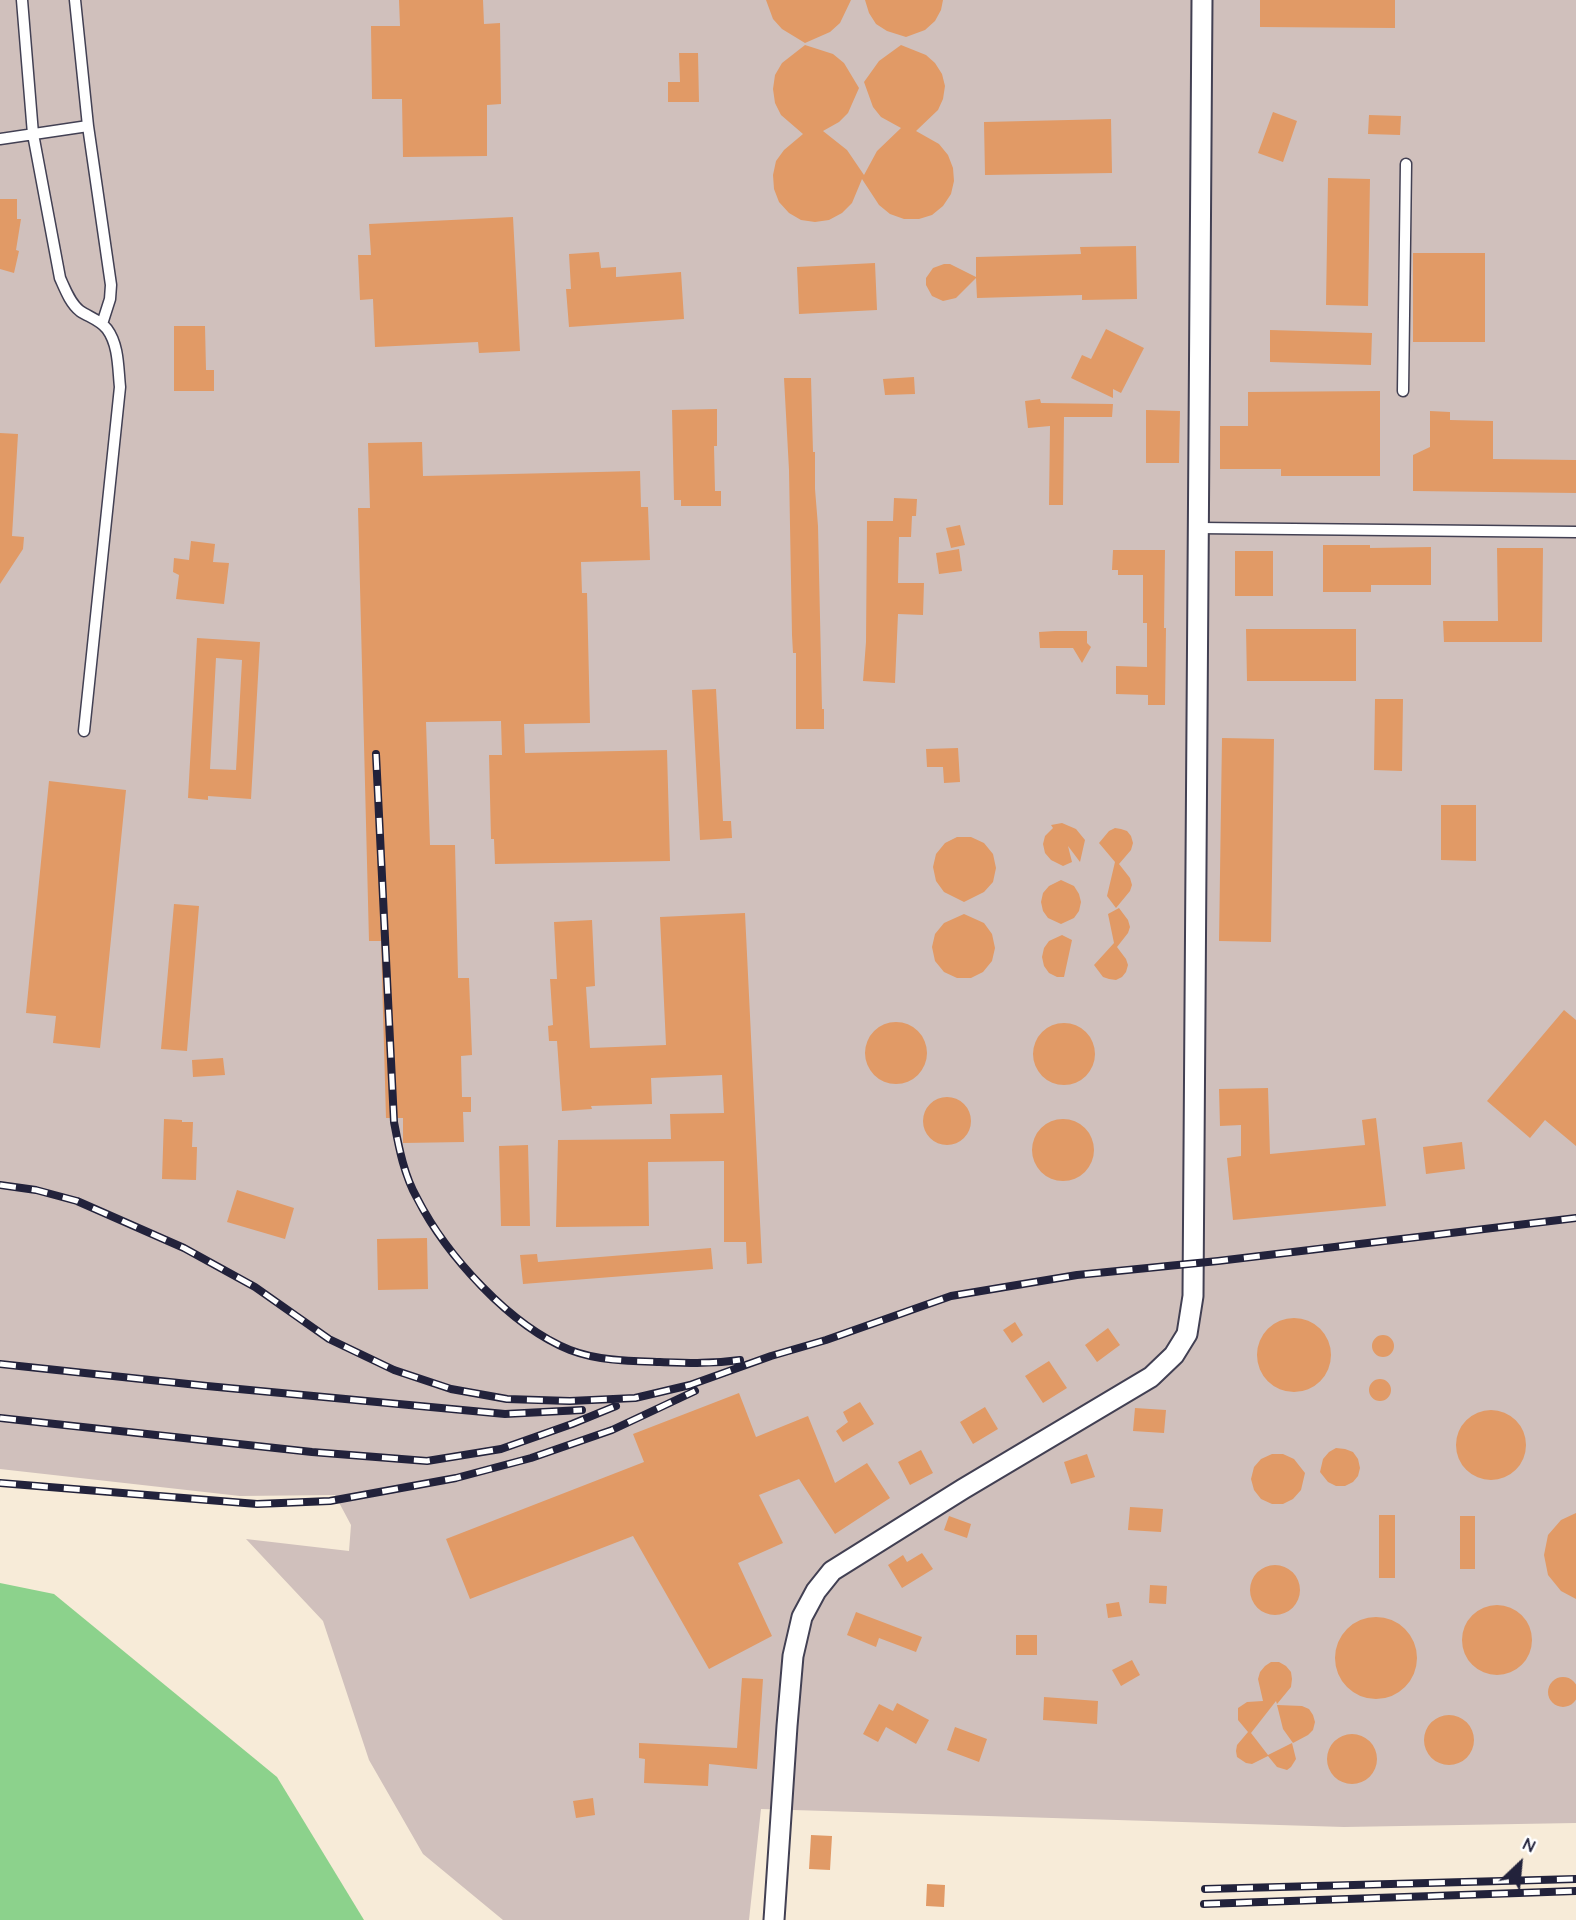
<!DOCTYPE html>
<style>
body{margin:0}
#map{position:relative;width:1576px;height:1920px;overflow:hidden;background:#f7ebd8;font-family:"Comic Neue",sans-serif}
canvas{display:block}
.north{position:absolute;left:1485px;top:1829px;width:70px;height:70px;-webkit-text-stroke:5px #fff;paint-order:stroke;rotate:26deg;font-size:19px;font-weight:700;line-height:28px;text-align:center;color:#22223b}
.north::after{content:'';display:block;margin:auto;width:24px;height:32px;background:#22223b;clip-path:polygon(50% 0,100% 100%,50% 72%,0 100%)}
</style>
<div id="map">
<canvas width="1576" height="1920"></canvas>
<div class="north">N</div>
</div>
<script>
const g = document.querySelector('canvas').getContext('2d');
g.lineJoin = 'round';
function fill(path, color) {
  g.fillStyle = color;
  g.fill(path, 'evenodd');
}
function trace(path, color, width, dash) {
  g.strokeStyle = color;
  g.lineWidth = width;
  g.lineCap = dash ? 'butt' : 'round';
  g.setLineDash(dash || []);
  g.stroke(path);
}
fill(new Path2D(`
 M0 0H1576V1823L1344 1827 761 1809 749 1920H503L423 1854 369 1760 323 1621 246 1539 349 1551 351 1525 335 1495 240 1496 0 1469Z`), '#d0c0bc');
fill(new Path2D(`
 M0 1583 54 1594 277 1777 364 1920H0Z`), '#8cd28c');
fill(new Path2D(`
 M399 0H483L484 24 500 23 501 104 487 105V156L403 157 402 99H372L371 26H400Z
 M766 0H851L840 23 830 32 805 43 782 29 773 19Z
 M865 0H943L941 10 935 21 925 30 906 37 887 31 876 24 869 13Z
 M1260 0H1395V28L1260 27Z
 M805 45 833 54 844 63 859 88 848 113 839 122 823 131 847 150 864 175 877 151 901 128 881 117 873 107 864 82 879 61 901 45 926 55 935 63 942 74 945 86 943 99 938 110 916 131 939 144 948 155 953 168 954 181 951 194 943 206 932 215 919 219H904L890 214 879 205 862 179 852 203 842 213 829 220 815 222 801 220 789 213 779 202 774 189 773 175 776 161 784 150 803 134 781 115 775 103 773 89 775 75 782 63Z
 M679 53H698L699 102H668V82H680Z
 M1273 112 1297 121 1283 162 1258 153Z
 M1369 115 1401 116 1400 135 1368 134Z
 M1111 119 1112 173 985 175 984 122Z
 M1328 178 1370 179 1368 306 1326 305Z
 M0 199H17V219H21L16 250 19 251 14 273 0 269Z
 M513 217 520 351 479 353 478 342 375 347 373 299 360 300 358 255H371L369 224Z
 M1136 246 1137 299 1082 300V295L977 298 976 278 956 298 943 301 932 296 926 285V278L933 268 944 264H950L976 277V257L1081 254 1080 247Z
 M599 252 601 268 616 267V277L681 272 684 319 569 327 566 289H571L569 254Z
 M1413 253H1485V342H1413Z
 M875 263 877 310 799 314 797 267Z
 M174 326H205L206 370H214V391H174Z
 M1106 329 1144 348 1121 393 1113 389V398L1071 378 1082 355 1091 359Z
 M1270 330 1372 333 1371 365 1270 362Z
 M914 377 915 394 885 395 883 379Z
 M784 378H811L813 452H815V489L818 526 822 709H824V729H796V653H793L792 635 789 470Z
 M1380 391V476H1281V469H1220V426H1248V392Z
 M1040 399 1041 403 1113 404 1112 417H1064L1063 505H1049L1050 426 1028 428 1025 401Z
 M717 409V446H714L715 491H721V506H681V500H674L672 410Z
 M1146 410 1180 411 1179 463H1146Z
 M1430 411 1450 412V420L1493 421V459L1576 460V493L1413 491V455L1430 447Z
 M0 433 18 434 12 536 24 537 23 549 0 584Z
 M422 442 423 476 640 471 641 507H648L650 560 581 562 582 593H587L590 723 524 724 525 753 667 750 670 861 495 864 494 839H491L489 755H502L501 721 426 722 430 845H455L458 978H469L472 1055 461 1056 462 1097H471V1112H463L464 1142 403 1143V1118H386L381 941H369L358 508H370L368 443Z
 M894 498 917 499 916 516H912L911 537H899L898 583H924L923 615 898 614 895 683 863 681 866 642 867 521H893Z
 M960 525 965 545 951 548 946 528Z
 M191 541 215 544 213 562 229 563 224 604 176 599 179 575 173 572 174 558 189 560Z
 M1323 545H1370V548L1431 547V585H1371V592H1323Z
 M1497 548H1543L1542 642H1444L1443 621H1498Z
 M959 549 962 571 939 574 936 553Z
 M1113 550H1165L1164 628H1166L1165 705H1148V695L1116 694V666L1147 667V623H1143V575H1118V570H1112Z
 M1235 551H1273V596H1235Z
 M1246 629H1356V681H1247Z
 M1055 631H1087V643L1091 647 1082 663 1073 648H1040L1039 632Z
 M197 638 260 642 251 799 208 796V800L188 798ZM216 658 242 660 236 770 210 769Z
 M716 689 723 821H731L732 838 700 840 692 690Z
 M1375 699H1403L1402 771 1374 770Z
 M1222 738 1274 739 1271 942 1219 941Z
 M958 748 960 782 944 783 943 767H927L926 749Z
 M49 781 126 790 100 1048 53 1043 56 1016 26 1013Z
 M1441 805H1476V861L1441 860Z
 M1062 823 1076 829 1085 840 1080 862 1068 846 1072 862 1063 866 1051 860 1045 853 1043 844 1045 836 1053 828 1051 825Z
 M1115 828 1121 829 1127 831 1131 836 1133 843 1131 850 1119 864 1130 878 1132 885 1130 891 1116 908 1107 896 1115 862 1099 843 1109 831Z
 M957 837H971L984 843 993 854 996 868 993 882 984 892 964 902 944 892 936 881 933 867 936 854 945 843Z
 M1061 880 1074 886 1079 894 1081 902 1079 911 1074 918 1061 924 1048 918 1043 911 1041 902 1043 893 1049 886Z
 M174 904 199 906 187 1051 161 1049Z
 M1119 908 1128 920 1130 927 1128 933 1117 947 1126 959 1128 965 1126 972 1122 977 1116 980 1109 979 1103 977 1094 965 1114 943 1108 914Z
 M745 913 762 1263 747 1264 746 1242H724V1161L648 1162 649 1226 556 1227 558 1140 671 1139 670 1114 724 1113 722 1075 651 1078 652 1104 591 1106 592 1109 562 1111 557 1041H549L548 1026 553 1025 550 979H557L554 922 592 920 595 986 586 987 590 1048 666 1045 660 917Z
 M964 914 984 923 992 934 995 948 992 961 983 972 971 978H957L944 972 935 961 932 947 935 934 944 923Z
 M1062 935 1072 940 1064 977H1057L1049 973 1044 966 1042 957 1044 948 1049 941Z
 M1564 1010 1576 1020V1146L1545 1120 1530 1138 1487 1101Z
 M865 1053a31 31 0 1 1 62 0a31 31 0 1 1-62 0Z
 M1033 1054a31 31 0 1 1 62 0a31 31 0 1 1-62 0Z
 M223 1058 225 1075 193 1077 192 1060Z
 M1268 1088 1270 1154 1365 1145 1362 1120 1376 1118 1386 1206 1233 1220 1227 1158 1241 1156V1125L1220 1126 1219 1089Z
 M923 1121a24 24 0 1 1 48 0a24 24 0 1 1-48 0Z
 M164 1119 182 1120V1122H193L192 1147H197L196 1180 162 1179Z
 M1032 1150a31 31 0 1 1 62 0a31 31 0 1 1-62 0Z
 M1462 1142 1465 1169 1426 1174 1423 1147Z
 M528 1145 530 1226H501L499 1146Z
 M237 1190 294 1208 285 1239 227 1222Z
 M427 1238 428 1289 378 1290 377 1239Z
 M711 1248 713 1269 523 1284 520 1255 537 1254 538 1262Z
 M1257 1355a37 37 0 1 1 74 0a37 37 0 1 1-74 0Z
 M1015 1322 1023 1335 1012 1343 1003 1330Z
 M1108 1328 1120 1345 1097 1362 1085 1345Z
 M1372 1346a11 11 0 1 1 22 0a11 11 0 1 1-22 0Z
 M1049 1361 1067 1388 1043 1403 1025 1376Z
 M1369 1390a11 11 0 1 1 22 0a11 11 0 1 1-22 0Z
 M739 1393 756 1437 808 1416 835 1483 867 1463 890 1498 835 1534 799 1479 759 1495 783 1543 738 1563 772 1636 709 1669 633 1536 470 1599 446 1539 644 1462 633 1434Z
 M860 1402 874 1424 843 1442 836 1431 848 1422 843 1412Z
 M985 1407 998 1429 973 1444 960 1422Z
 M1135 1408 1166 1410 1164 1433 1133 1431Z
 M1456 1445a35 35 0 1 1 70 0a35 35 0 1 1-70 0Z
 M1336 1448 1345 1449 1353 1452 1358 1459 1360 1468 1358 1476 1353 1482 1345 1486H1336L1328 1482 1320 1472 1323 1459 1329 1452Z
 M921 1450 933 1473 910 1485 898 1462Z
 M1087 1454 1095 1477 1071 1484 1064 1462Z
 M1272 1454H1283L1294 1459 1305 1473 1301 1490 1293 1499 1283 1504H1272L1261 1499 1254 1490 1251 1479 1254 1467 1261 1459Z
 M1130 1507 1163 1509 1161 1532 1128 1530Z
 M1576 1513V1599L1561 1591 1548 1575 1544 1555 1548 1535 1561 1520Z
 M1379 1515H1395V1578H1379Z
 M949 1516 971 1524 967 1538 944 1530Z
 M1460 1516H1475V1569H1460Z
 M922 1553 933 1569 902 1588 888 1565 903 1555 907 1562Z
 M1250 1590a25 25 0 1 1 50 0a25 25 0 1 1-50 0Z
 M1150 1585 1167 1586 1166 1604 1149 1603Z
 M1119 1602 1122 1616 1108 1618 1106 1604Z
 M1462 1640a35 35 0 1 1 70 0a35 35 0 1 1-70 0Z
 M856 1612 922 1637 916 1652 879 1638 876 1647 847 1635Z
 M1335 1658a41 41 0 1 1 82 0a41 41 0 1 1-82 0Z
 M1016 1635H1037V1655H1016Z
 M1132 1660 1140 1675 1121 1686 1112 1670Z
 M1271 1662H1279L1286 1666 1291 1672 1292 1679 1291 1687 1277 1704 1276 1701 1251 1733 1268 1755 1292 1743 1296 1759 1291 1767 1287 1770 1277 1767 1268 1756 1252 1764 1246 1763 1237 1757 1236 1751 1237 1745 1248 1732 1238 1720V1708L1247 1702 1263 1701 1258 1679 1260 1672 1265 1666Z
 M1548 1692a15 15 0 1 1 30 0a15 15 0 1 1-30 0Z
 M742 1678 763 1679 757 1769 709 1764 708 1786 644 1783 645 1759 639 1758V1743L737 1748Z
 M1044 1697 1098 1701 1097 1724 1043 1720Z
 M897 1703 929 1720 916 1744 886 1727 878 1742 863 1734 879 1704 893 1711Z
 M1277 1705 1302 1706 1309 1709 1313 1715 1315 1722 1313 1730 1308 1735 1293 1743 1283 1729Z
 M1424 1740a25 25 0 1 1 50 0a25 25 0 1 1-50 0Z
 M955 1727 987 1739 979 1762 947 1750Z
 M1327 1759a25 25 0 1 1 50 0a25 25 0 1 1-50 0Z
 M593 1798 595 1815 576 1818 573 1801Z
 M811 1835 832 1836 830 1870 809 1869Z
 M927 1884 945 1885 944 1907 926 1906Z`), '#e19a66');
const service = new Path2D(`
 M22 0 33 134 60 278C65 289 70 303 80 311 89 317 100 320 107 329 119 345 118 369 120 387L84 731
 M75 0 88 126 111 285 110 299 102 324
 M0 139 88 126
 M1403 391 1406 164
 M1199 528 1576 532`);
const minor = new Path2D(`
 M774 1920 787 1726 793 1656 802 1617 816 1591 832 1571 963 1489 1151 1377 1174 1355 1187 1334 1193 1296 1202 0`);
trace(service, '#424053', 13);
trace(minor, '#424053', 23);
trace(service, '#fff', 10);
trace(minor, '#fff', 19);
const rail = new Path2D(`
 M376 754 394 1122C399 1148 404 1175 417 1198 446 1255 510 1326 570 1350 599 1361 630 1361 660 1362 689 1363 711 1364 740 1360
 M0 1185 36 1190 77 1201 184 1248 255 1287 329 1339 394 1370 451 1389 507 1399 570 1401 635 1398 690 1385 771 1356 826 1340 951 1296 1077 1275 1218 1261 1576 1218
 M0 1364 207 1386 505 1414 582 1410
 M0 1418 312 1452 427 1461 501 1449 572 1424 616 1406
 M0 1483 257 1504 330 1501 456 1478 531 1458 612 1430 695 1391
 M1205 1889 1576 1879
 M1204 1904 1576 1891`);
trace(rail, '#22223b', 8);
trace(rail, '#fff', 5, [16]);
</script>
